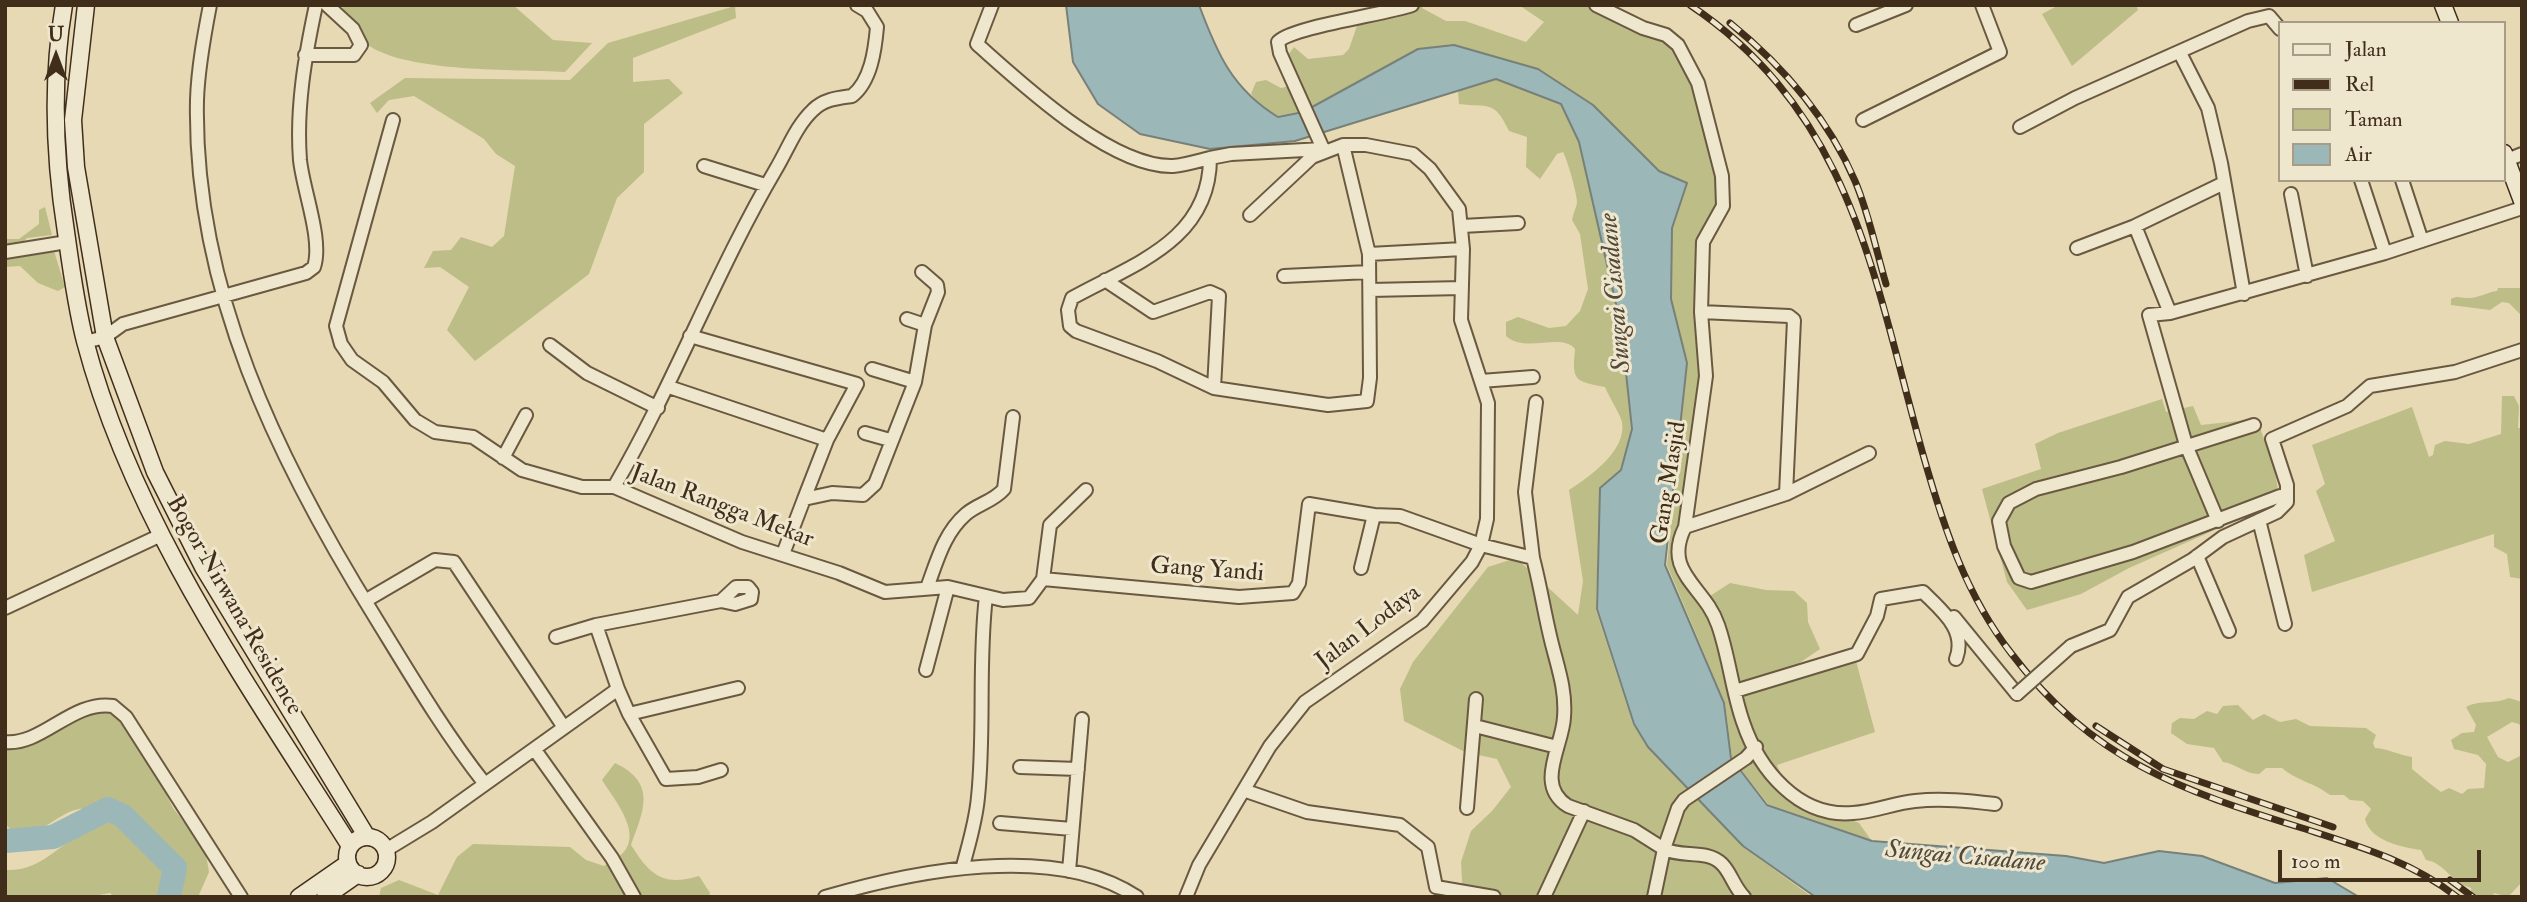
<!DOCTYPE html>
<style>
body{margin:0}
#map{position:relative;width:2527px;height:902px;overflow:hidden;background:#e6d9b3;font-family:"IM FELL Double Pica",serif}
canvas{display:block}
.frame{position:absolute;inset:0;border:7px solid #402e1b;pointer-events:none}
.legend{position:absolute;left:2278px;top:21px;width:228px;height:161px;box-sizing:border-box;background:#efe6ce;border:2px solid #a99c86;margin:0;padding:9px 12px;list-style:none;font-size:21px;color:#402e1b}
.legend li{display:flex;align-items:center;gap:14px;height:35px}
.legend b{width:35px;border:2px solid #a99c86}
.north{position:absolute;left:21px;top:21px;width:70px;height:70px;-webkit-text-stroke:5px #efe6ce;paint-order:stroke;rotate:0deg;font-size:19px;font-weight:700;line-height:28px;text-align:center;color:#402e1b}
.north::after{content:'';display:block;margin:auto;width:24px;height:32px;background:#402e1b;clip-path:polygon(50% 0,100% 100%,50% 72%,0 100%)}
.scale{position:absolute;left:2278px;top:850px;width:203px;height:32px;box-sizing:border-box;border:4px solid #402e1b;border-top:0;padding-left:9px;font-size:21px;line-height:24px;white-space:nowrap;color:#402e1b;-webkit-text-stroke:5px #efe6ce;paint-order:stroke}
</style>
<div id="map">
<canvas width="2527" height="902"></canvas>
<div class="frame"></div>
<ul class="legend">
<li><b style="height:9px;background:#efe6ce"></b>Jalan</li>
<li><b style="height:9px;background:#402e1b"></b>Rel</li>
<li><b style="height:19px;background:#bdbd87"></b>Taman</li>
<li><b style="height:19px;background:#9cb7b8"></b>Air</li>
</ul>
<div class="north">U</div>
<div class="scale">100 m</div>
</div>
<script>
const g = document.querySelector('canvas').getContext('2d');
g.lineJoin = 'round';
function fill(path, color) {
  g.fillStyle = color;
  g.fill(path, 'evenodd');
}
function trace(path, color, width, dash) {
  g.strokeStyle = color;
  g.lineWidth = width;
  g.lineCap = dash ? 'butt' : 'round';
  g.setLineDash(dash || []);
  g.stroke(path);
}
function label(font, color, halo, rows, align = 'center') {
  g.font = font + ' "IM FELL Double Pica",serif';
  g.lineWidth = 6;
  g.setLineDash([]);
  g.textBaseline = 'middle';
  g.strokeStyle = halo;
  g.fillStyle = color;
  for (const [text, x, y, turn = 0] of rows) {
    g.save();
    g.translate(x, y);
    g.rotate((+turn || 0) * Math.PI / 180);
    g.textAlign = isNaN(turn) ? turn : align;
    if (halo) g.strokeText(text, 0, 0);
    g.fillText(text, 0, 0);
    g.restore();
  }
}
fill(new Path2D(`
 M342 5H513L553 40 592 43 565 72C515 69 408 73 368 45 357 38 345 18 342 5Z
 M1407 5H1423L1422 8 1446 21H1465L1526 42 1544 22 1519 5H1597L1666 35 1693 69 1724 190 1703 242 1706 376 1676 543 1704 600 1730 583 1766 590 1794 591 1807 603 1808 622 1820 649 1792 668 1779 683 1856 661 1875 732 1777 765 1789 794 1859 823 1871 840 1768 804 1732 758 1725 703 1667 565 1687 364 1671 299 1672 228 1687 183 1659 171 1593 105 1538 69 1454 45 1418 49 1303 111 1278 116 1260 105 1251 94 1256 82 1266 80 1281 88 1290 86 1289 54 1294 47 1308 59 1343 55 1349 49 1358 23Z
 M2059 5H2136L2138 10 2072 66 2042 14Z
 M735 6 736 18 633 58V82L669 79 683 93 644 124V172L617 198 589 274 475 361 447 330 469 287 440 267 424 268 433 251 451 250 461 237 492 247 504 236 515 166 496 154 484 139 414 96 389 100 377 113 370 103 405 78 570 80 608 43Z
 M1496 79 1561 104 1579 142 1621 326 1630 410 1631 432 1621 470 1600 488 1596 610 1633 724 1647 746 1742 846 1812 897H1463L1461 862 1471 831 1492 811 1511 787 1497 759 1465 752 1404 721 1400 689 1413 662 1488 567 1516 558 1578 615 1583 581 1569 490C1589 477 1627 451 1622 422 1620 414 1609 397 1605 387 1574 381 1572 381 1575 349 1561 332 1526 354 1506 336V322L1518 317 1549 328 1566 326 1580 311 1588 289 1580 234 1572 220C1573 214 1576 208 1577 203 1578 197 1567 158 1563 152L1557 154 1540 179 1526 167 1527 137 1509 131C1494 99 1488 108 1459 104L1458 91Z
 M45 207 52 235 27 238 17 249 18 256 34 255 47 248 54 251 65 287 58 291 38 283 20 266 5 267V239H19L39 224V210Z
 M2498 288H2522V316L2509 303 2502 302 2490 310 2451 305V299C2458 295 2460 298 2468 298 2477 299 2487 292 2497 291Z
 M2502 396H2514L2519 406 2518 428H2522V579L2510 577 2507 554 2494 547V534L2312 592 2304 555 2335 541 2316 491 2325 484 2312 445 2412 407 2429 457 2433 455 2435 445 2445 441 2469 444 2501 434Z
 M2162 399 2166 412 2193 406 2201 425 2257 419 2274 467 2280 501 2129 568 2081 594 2027 610 2007 582 1982 489 2041 469 2035 444 2058 433Z
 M2509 698 2522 702V729L2519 724 2512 722 2487 737 2498 757 2508 762 2522 755V882L2508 897 2494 893 2493 897H2472L2471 888C2449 881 2445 863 2426 860L2421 850C2402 847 2370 841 2365 819L2371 809 2363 801 2350 800 2344 795H2330C2315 783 2297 781 2282 768H2266L2259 774C2245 774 2237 764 2223 762L2214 748 2187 744 2171 733 2172 723 2180 718 2194 719 2207 711 2217 714 2223 706 2238 705 2253 720 2264 714 2280 722 2296 719 2310 726 2366 728 2376 735 2373 743 2375 748C2389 749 2399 755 2412 757V769C2422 777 2431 785 2441 792L2449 788 2462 794 2468 789 2484 788 2486 764 2478 755 2454 749 2451 740 2462 733 2474 732 2476 725 2466 707C2481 699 2494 705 2509 698Z
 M91 710 109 711 123 723 152 765 173 808 205 849 209 872 198 897H114L110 893 87 897H5V870C46 872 62 837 98 826L96 811C91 811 84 808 79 809 56 812 26 853 5 823V746H28Z
 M615 763C657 783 644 810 631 845 650 875 663 887 699 876L710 893 709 897H379L381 888 399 880 438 895 457 857 473 844 570 847 586 860 604 866C610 862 618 858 623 853 643 832 613 798 602 780Z`), '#bdbd87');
const water = new Path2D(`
 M1066 5H1199C1217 53 1232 89 1278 117L1303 112 1418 49 1454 45 1538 69 1593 105 1659 171 1687 183 1672 228 1671 299 1687 363 1665 565 1724 703 1731 758 1767 805 1872 841 2066 856 2104 863 2159 851 2202 856 2275 883 2327 878 2359 897 1814 896 1743 846 1648 747 1634 724 1597 609 1600 488 1621 470 1632 429 1621 326 1579 142 1561 104 1496 79 1295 141 1210 149 1140 134 1098 104 1073 62Z`);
fill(water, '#9cb7b8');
trace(water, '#778079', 2);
trace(new Path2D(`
 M5 841 53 837 108 809 123 816 175 868 169 897`), '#9cb7b8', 24);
const street = new Path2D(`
 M210 5C204 36 198 68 197 100 193 288 278 461 375 617 410 674 444 732 485 784
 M992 5 977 44C1021 83 1111 168 1173 166 1185 165 1198 161 1210 158 1210 241 1133 264 1072 298L1068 310 1070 326 1076 331 1157 361 1214 388 1328 405 1367 401 1370 378 1369 254 1343 145
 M1596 5 1643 28 1666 35 1678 45 1698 83 1722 176 1723 206 1703 242 1701 312 1706 376 1685 527C1662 573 1705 586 1718 625 1729 656 1732 691 1743 722 1759 770 1799 818 1853 813 1874 812 1894 803 1915 801 1942 798 1969 801 1995 804
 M1856 25 1906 5
 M2180 53 2208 108 2221 163 2244 294
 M305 55H354L361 45 353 29 327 5
 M393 120 336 326 341 344 352 360 383 382 415 420 435 432 473 437 522 470 582 487H614L742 542 839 573 885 592 948 587 1003 600 1029 598 1043 579 1050 525 1086 490
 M1863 120 2000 52 1982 5
 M2020 127 2075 98 2248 21 2269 16 2280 29
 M1324 151 1280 53 1278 42C1291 27 1387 14 1412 5
 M1210 158 1231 154 1323 149
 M2507 160 2522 154
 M704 166 765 185
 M2361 180 2385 253
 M2402 180 2422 241
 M2291 194 2307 276
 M1462 226 1518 223
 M2135 226 2224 183
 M2077 248 2135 226 2170 313
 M5 252 67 242
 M1369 254 1463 249
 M1284 276 1369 272
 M1105 280 1153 312 1210 292 1219 296 1214 388
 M1370 290 1462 288
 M1701 312 1789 316 1794 320 1786 494
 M907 319 925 325
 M690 336 857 384 827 440 804 499
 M85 342 105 337 123 324 306 273 314 267C323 240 303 190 300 160 296 108 305 56 316 5
 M550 345 587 373 658 408
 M872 369 915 382
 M1481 381 1533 377
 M669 387 827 440
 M2254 425 2121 467 2036 489 2009 503 1999 521 2004 546 2019 578 2031 582 2133 552 2280 496
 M865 433 890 440
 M503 458 526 415
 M614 487C674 384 716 271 776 169 788 149 796 126 813 110 824 99 838 98 852 96 871 81 875 50 877 27L867 11 857 5
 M2259 520 2285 624
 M2218 521 2186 445 2149 315 2170 313 2385 253 2522 208
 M1685 527 1786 494 1869 453
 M783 554 804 499 832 493 863 495 875 484 915 382 925 325 938 292 937 285 922 272
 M2197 556 2229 631
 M1533 558 1525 492 1536 402
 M1361 568 1374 515 1400 516 1481 545 1533 558C1541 588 1545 618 1553 648 1559 671 1566 692 1564 717 1563 746 1534 785 1568 806L1634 830 1664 849 1654 897
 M1043 579 1239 597 1293 593 1299 583 1309 504 1374 515
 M927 588C937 561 944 533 966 514 978 504 994 501 1004 489L1013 417
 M365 601 435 560 454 562 563 726
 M5 608 161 535
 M1954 617 2017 694
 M556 637 596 625
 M2071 646 2110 630 2128 597 2192 560 2223 537 2277 512 2287 502V485L2272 439 2347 406 2370 386 2455 372 2522 350
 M926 670 948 587
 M618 689 629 714
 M1735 691 1857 654 1877 616 1881 599 1923 592C1942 611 1967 630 1956 659
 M1475 726 1557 747
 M5 742C42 746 72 700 113 706L126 717 241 897
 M535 750 612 858 634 897
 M1020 767 1078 769
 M721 770 698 777 666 779 629 714 738 688
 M1246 791 1307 812 1400 825 1428 847 1436 887 1494 897
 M1467 808 1476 699
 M1000 823 1072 829
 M386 850 432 822 618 689 596 625 721 601 735 604 751 599 752 592 748 587H736L721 601
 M963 866C969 843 976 821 978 797 985 730 978 663 986 596
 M1069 871 1082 719
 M825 897C913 871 1055 842 1137 897
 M1186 897 1199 865 1270 746 1305 702 1422 621 1472 562 1481 545 1487 519 1488 403 1461 320 1463 249 1459 209 1430 169 1413 154 1366 145H1343L1312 157 1250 215
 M1544 897 1584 811
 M1744 897C1734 887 1731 873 1722 864 1707 849 1682 858 1664 849L1678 808 1684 800 1746 758 1756 747`);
const secondary = new Path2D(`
 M64 5C51 81 54 156 66 232 71 268 76 306 85 341 133 524 251 689 350 846
 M86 5 73 120 76 167 105 337 155 472 203 567 367 837
 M2443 5 2450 23
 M2504 153 2522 201
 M347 857a20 20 0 1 1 40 0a20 20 0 1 1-40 0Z
 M299 897 348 863
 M325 897 358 874`);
trace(street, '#6a5941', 16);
trace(secondary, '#402e1b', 19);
trace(street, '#efe6ce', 12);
trace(secondary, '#efe6ce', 16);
const rail = new Path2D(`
 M1690 5C1855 116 1874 282 1924 458 1944 528 1966 595 2011 653 2092 760 2180 790 2302 828 2358 846 2411 861 2457 897
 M1730 23C1783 66 1828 118 1855 181 1869 214 1876 250 1886 284
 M2096 726 2163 769 2333 827
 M2450 880 2473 897`);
trace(rail, '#402e1b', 7);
trace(rail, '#efe6ce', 4.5, [13]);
const streetBridge = new Path2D(`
 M2017 694 2071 646`);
trace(streetBridge, '#6a5941', 16, []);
trace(streetBridge, '#efe6ce', 12);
label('24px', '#402e1b', '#efe6ce', [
 ["Gang Masjid",1670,483,-81],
 ["Jalan Rangga Mekar",722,507,21],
 ["Gang Yandi",1207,571,4],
 ["Bogor Nirwana Residence",233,606,60],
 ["Jalan Lodaya",1369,628,-37]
]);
label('italic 26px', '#52493a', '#efe6ce', [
 ["Sungai Cisadane",1617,293,-95],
 ["Sungai Cisadane",1965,858,5]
]);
</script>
